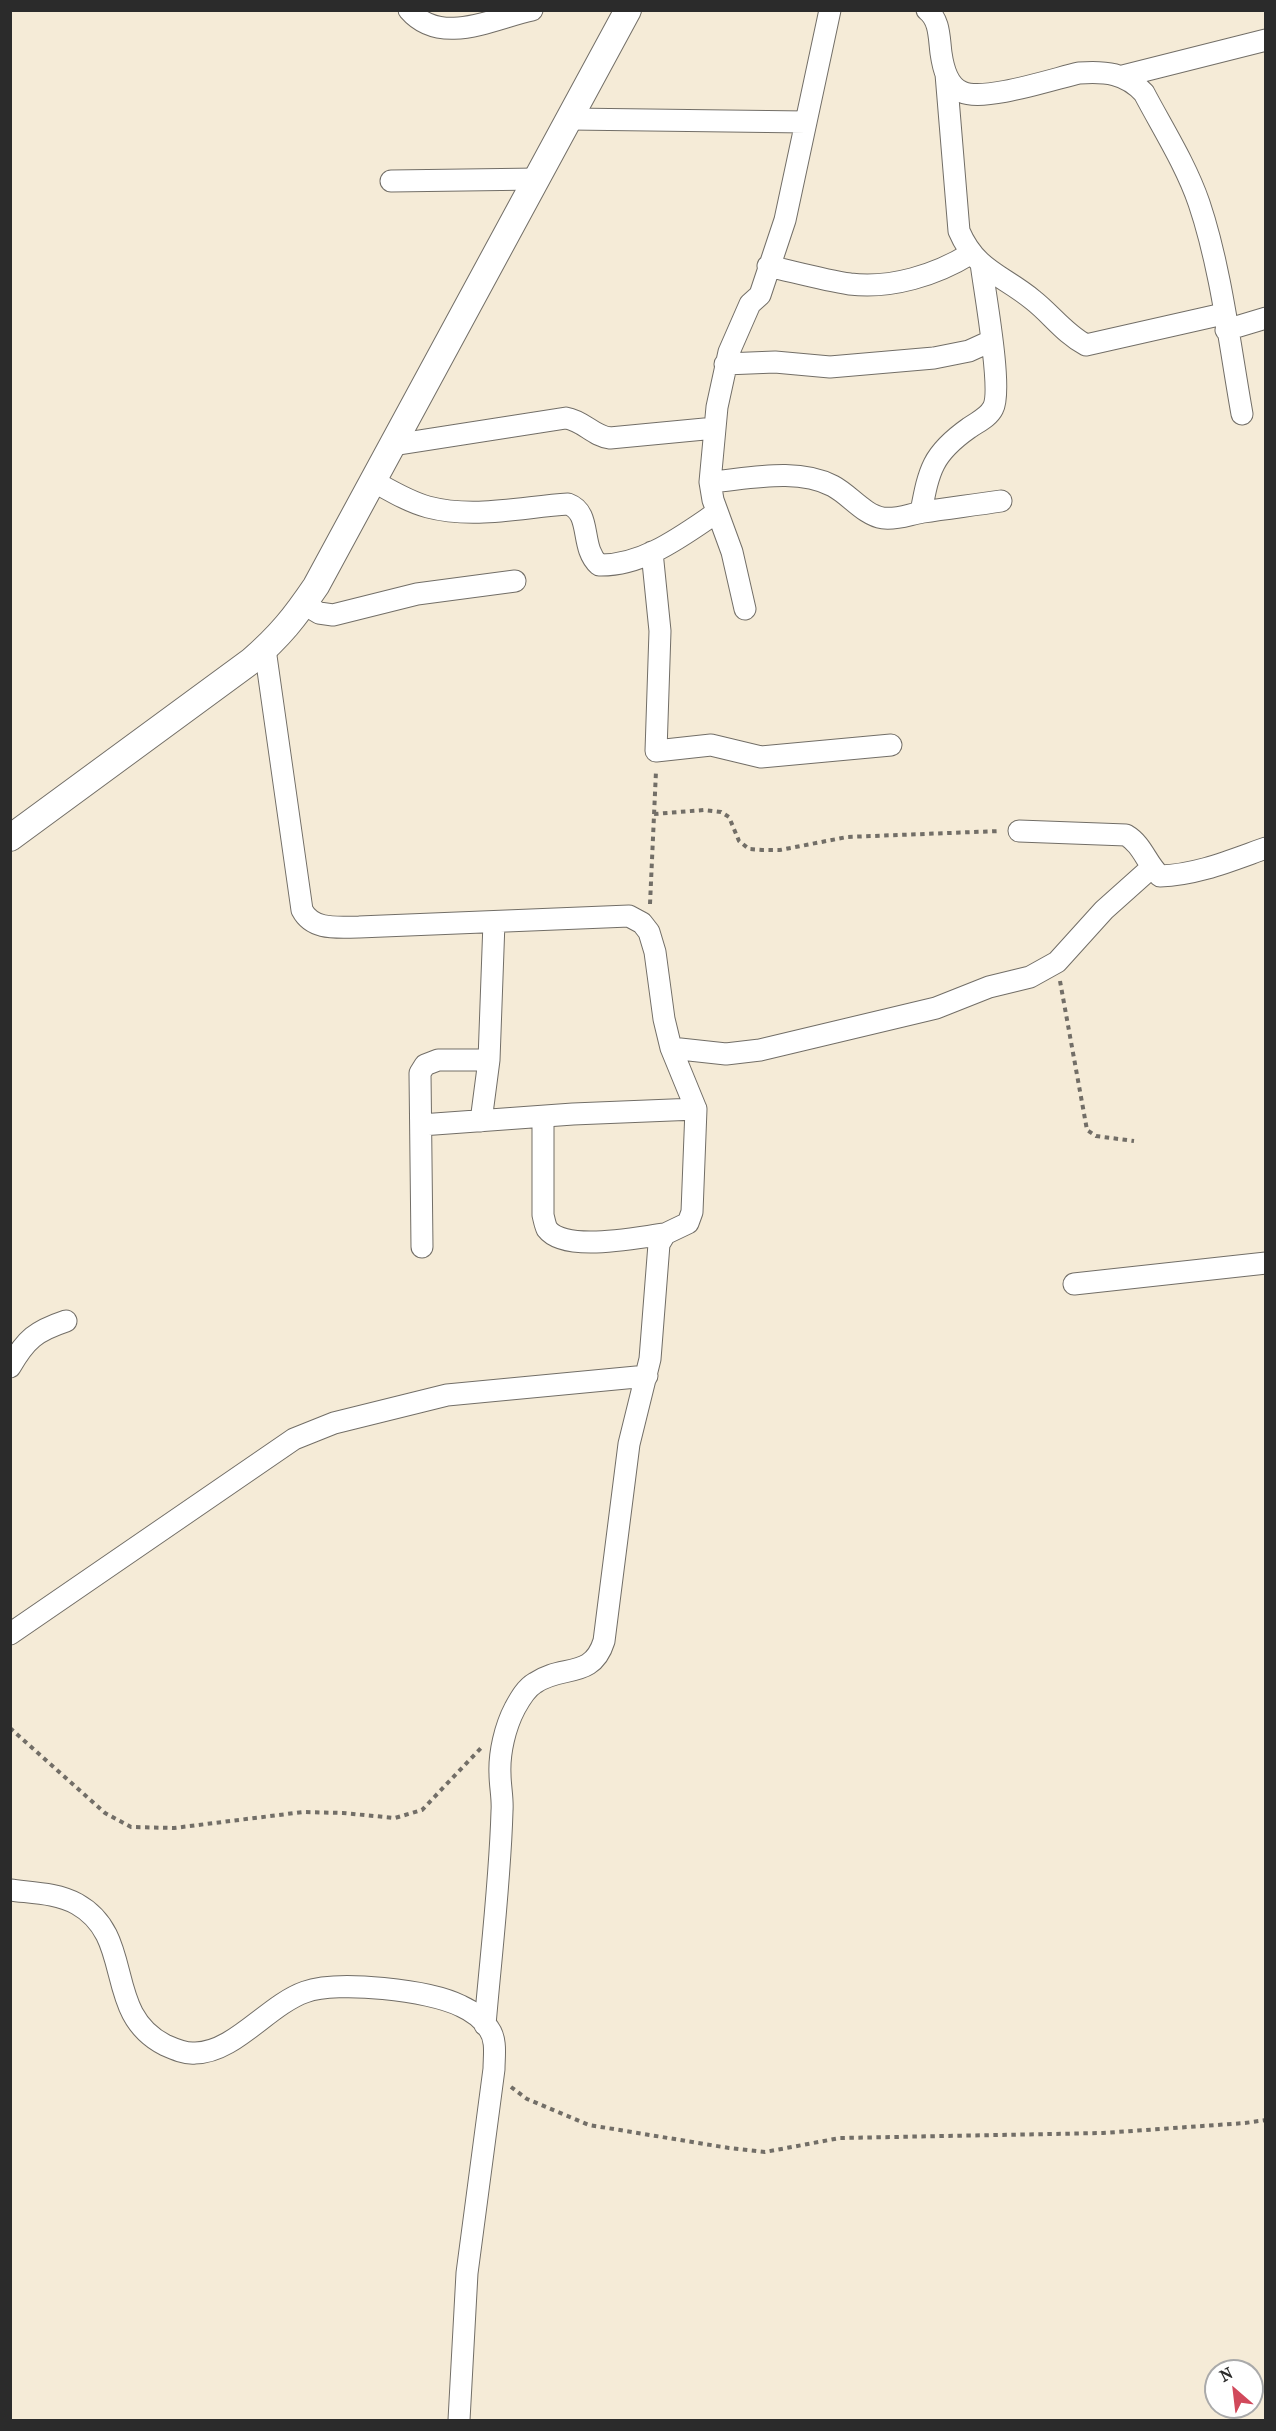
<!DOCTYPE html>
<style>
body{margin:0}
#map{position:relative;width:1276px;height:2431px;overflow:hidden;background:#f5ebd7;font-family:"IM FELL French Canon",serif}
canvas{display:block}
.frame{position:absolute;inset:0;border:12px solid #2b2b2b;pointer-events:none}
.north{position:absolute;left:1204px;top:2359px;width:60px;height:60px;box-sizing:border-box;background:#fff;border:2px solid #aaa;border-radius:50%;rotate:332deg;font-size:16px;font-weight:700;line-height:24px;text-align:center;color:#2b2b2b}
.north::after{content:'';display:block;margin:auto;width:21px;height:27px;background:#d1495b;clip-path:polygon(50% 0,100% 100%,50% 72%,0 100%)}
</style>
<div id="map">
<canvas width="1276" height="2431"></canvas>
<div class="frame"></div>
<div class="north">N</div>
</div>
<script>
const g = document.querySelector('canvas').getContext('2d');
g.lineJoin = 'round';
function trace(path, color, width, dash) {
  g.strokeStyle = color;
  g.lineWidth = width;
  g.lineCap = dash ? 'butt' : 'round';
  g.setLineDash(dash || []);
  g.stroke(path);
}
const minor = new Path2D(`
 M409 10C441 47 494 18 532 10
 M927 10C940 20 939 38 941 53 943 67 947 86 962 92 984 102 1053 79 1079 73 1105 71 1126 73 1144 93 1163 129 1186 165 1199 203 1221 268 1230 347 1242 414
 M946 74 959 231C976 271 1003 275 1033 300 1051 314 1065 334 1086 345L1223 314
 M1123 76 1266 40
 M570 119 806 122
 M391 181 538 179
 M768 266C795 272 823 280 850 284 891 289 936 275 970 254
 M1226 330 1266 318
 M725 364 775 362 830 367 934 358 969 351 991 341
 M393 445 566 418C584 421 593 436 610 438L715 428
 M373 481C391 491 409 502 428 507 474 519 522 507 568 504 593 513 579 547 599 565 643 566 682 536 716 513
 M710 482C748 479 797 467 833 486 850 495 864 515 883 518 897 520 910 514 923 512 949 508 975 505 1001 501
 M921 512C929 470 932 454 969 428 977 422 988 418 993 408 1003 390 984 288 981 263
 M652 552 660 631 656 751 711 745 761 757 891 745
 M304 604 319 613 333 615 417 594 515 581
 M745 609 732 552 713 500 710 482 717 407 729 352 750 304 760 295 785 220 830 10
 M265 649 302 910C313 931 338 927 359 927L629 916 642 923 649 932 655 952 664 1019 671 1048 696 1109 692 1212 688 1223 665 1234 659 1244 650 1359 629 1444 604 1641C592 1680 562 1664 535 1683 526 1688 520 1699 515 1708 505 1727 499 1753 500 1774 500 1786 503 1799 502 1811 500 1882 491 1954 485 2025
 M1019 831 1126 835C1143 845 1146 863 1160 876 1197 875 1232 860 1266 848
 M671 1048 726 1054 760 1050 936 1008 989 987 1030 977 1057 962 1104 910 1151 868
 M543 1117V1215C544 1219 545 1225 547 1229 565 1253 638 1237 665 1234
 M481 1121 489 1060 494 922
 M421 1125 573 1114 696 1109
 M422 1247 420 1073 425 1065 438 1060H489
 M1074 1284 1266 1263
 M10 1367C26 1339 36 1331 66 1321
 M10 1634 294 1439 334 1423 447 1395 647 1376
 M10 1890C33 1893 57 1893 77 1904 136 1937 102 2013 165 2045 174 2049 185 2054 195 2053 234 2053 268 2005 305 1992 338 1980 429 1990 461 2006 472 2011 483 2019 489 2029 497 2040 494 2056 494 2069L467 2273 459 2420`);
const tertiary = new Path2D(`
 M10 838 251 661C280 636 295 617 316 586L628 10`);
trace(minor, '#726e67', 23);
trace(tertiary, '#726e67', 28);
trace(new Path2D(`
 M654 814 704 810 721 812 729 817 739 841 749 849 762 850H780L847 837 1000 831
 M650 904 656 771
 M1060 981 1087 1130 1096 1136 1134 1141
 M10 1728 105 1813 131 1827 174 1828 303 1812 343 1813 395 1818 422 1810 481 1748
 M511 2087 527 2099 589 2125 729 2148 765 2152 840 2138 1103 2133 1245 2123 1266 2120`), '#726e67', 4, [4.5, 4.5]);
trace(minor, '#fff', 21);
trace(tertiary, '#fff', 26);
</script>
